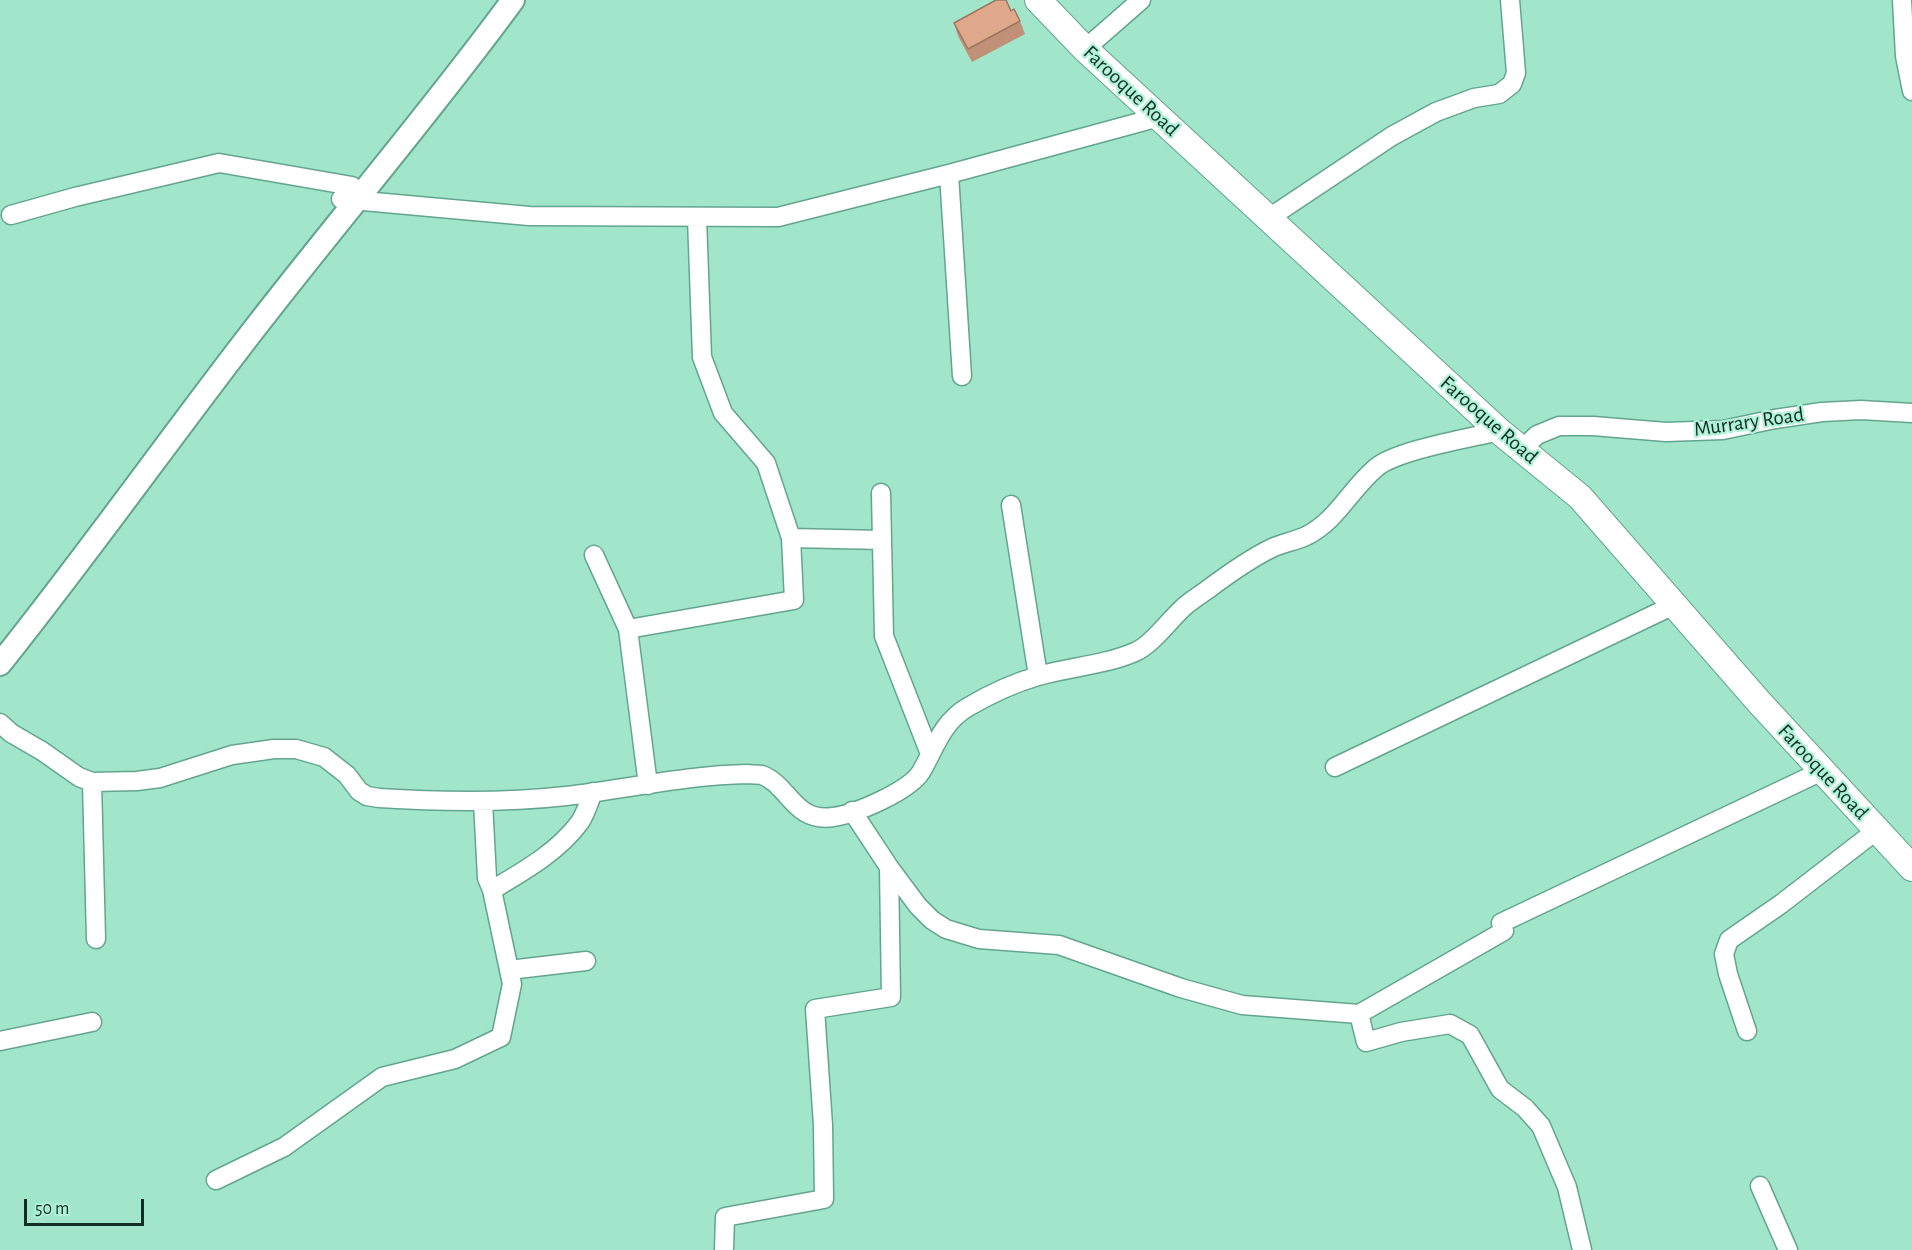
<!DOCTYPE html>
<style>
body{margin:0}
#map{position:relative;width:1912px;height:1250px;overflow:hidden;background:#a1e5cb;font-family:"Alegreya Sans",sans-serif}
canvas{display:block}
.scale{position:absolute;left:24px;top:1199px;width:120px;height:27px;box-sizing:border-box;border:3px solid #112d24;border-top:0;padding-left:8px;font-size:18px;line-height:21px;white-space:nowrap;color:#112d24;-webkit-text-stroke:4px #aef2d8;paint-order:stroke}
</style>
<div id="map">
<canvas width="1912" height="1250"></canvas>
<div class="scale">50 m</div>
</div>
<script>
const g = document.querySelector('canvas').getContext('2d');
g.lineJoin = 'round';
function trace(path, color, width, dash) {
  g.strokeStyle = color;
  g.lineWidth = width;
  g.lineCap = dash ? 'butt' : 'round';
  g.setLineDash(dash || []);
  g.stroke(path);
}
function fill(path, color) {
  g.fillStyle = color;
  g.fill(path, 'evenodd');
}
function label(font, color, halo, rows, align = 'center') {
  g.font = font + ' "Alegreya Sans",sans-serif';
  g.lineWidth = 4.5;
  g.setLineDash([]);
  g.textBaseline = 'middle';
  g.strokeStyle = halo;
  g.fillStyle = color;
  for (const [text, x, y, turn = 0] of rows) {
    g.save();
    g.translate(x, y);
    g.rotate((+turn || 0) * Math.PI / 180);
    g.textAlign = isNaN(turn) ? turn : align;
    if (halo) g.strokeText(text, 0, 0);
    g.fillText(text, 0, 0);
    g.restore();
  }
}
const minor = new Path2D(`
 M1902 0 1905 56 1912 91
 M1085 49 1141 0
 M949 174 962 376
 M341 199 529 216 778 217 949 174 1159 117
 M11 215 75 197 219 163 352 186
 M697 218 702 357 723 413 766 463 791 538 882 540
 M1269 218 1392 136 1436 112 1474 98 1499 94 1512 84 1516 73 1510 0
 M1521 450 1537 435 1559 426H1593L1666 432 1723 430 1775 419 1822 412 1861 410 1912 413
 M881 493 884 636 930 754
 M1011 505 1038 676
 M594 555 628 629 648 785
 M628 629 794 600 791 538
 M0 723 11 733 42 751 79 777 92 782 137 781 160 778 232 755 274 749H296L324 757 347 775 359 791 367 796 379 798C441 802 504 803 566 796 627 789 687 775 748 774 752 775 758 774 762 775 789 785 794 823 833 817 856 814 909 791 921 772 935 748 942 722 968 707 990 694 1014 683 1038 676 1070 667 1105 665 1135 652 1153 644 1170 619 1185 606 1192 600 1200 595 1207 590 1227 575 1249 559 1272 548 1283 543 1295 541 1306 536 1337 521 1351 488 1377 467 1398 450 1470 438 1499 431
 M1335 767 1674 605
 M92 782 96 939
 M852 811 889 867 918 906 932 920 946 929 979 939 1059 945 1181 988 1242 1005 1359 1014 1504 931
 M492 890C524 871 558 852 580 822 586 813 589 802 593 792
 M1501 923 1822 771
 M509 970 586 961
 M1359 1014 1366 1042 1401 1032 1450 1024 1470 1035 1500 1089 1525 1108 1541 1126 1567 1187 1582 1250
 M1747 1031 1728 974 1724 954 1729 940 1781 904 1877 830
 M0 1041 92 1022
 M216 1180 284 1147 382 1077 455 1059 501 1037 512 984 492 890 487 878 483 802
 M1760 1186 1788 1250
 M724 1250 725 1217 824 1199 823 1125 815 1009 891 997 889 867`);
const tertiary = new Path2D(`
 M0 664C88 554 169 439 255 328 340 218 431 112 513 0`);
const secondary = new Path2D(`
 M1038 0 1085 49 1499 431 1580 497 1759 702 1912 868`);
trace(minor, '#63a58e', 21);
trace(tertiary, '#63a58e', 26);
trace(secondary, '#63a58e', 28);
trace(minor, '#fff', 18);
trace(tertiary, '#fff', 22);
trace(secondary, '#fff', 26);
fill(new Path2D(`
 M1011 11 1020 21 1025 34 972 62 958 36 954 23Z`), '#c19078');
const building = new Path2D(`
 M996 0H1006L1011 11 1014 9 1020 21 968 49 954 23Z`);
fill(building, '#e0a88b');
trace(building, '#9d7661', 1.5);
label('21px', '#112d24', '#aef2d8', [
 ["Farooque Road",1131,91,43],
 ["Farooque Road",1489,420,41],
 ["Murrary Road",1749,422,-8],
 ["Farooque Road",1823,772,47]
]);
</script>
